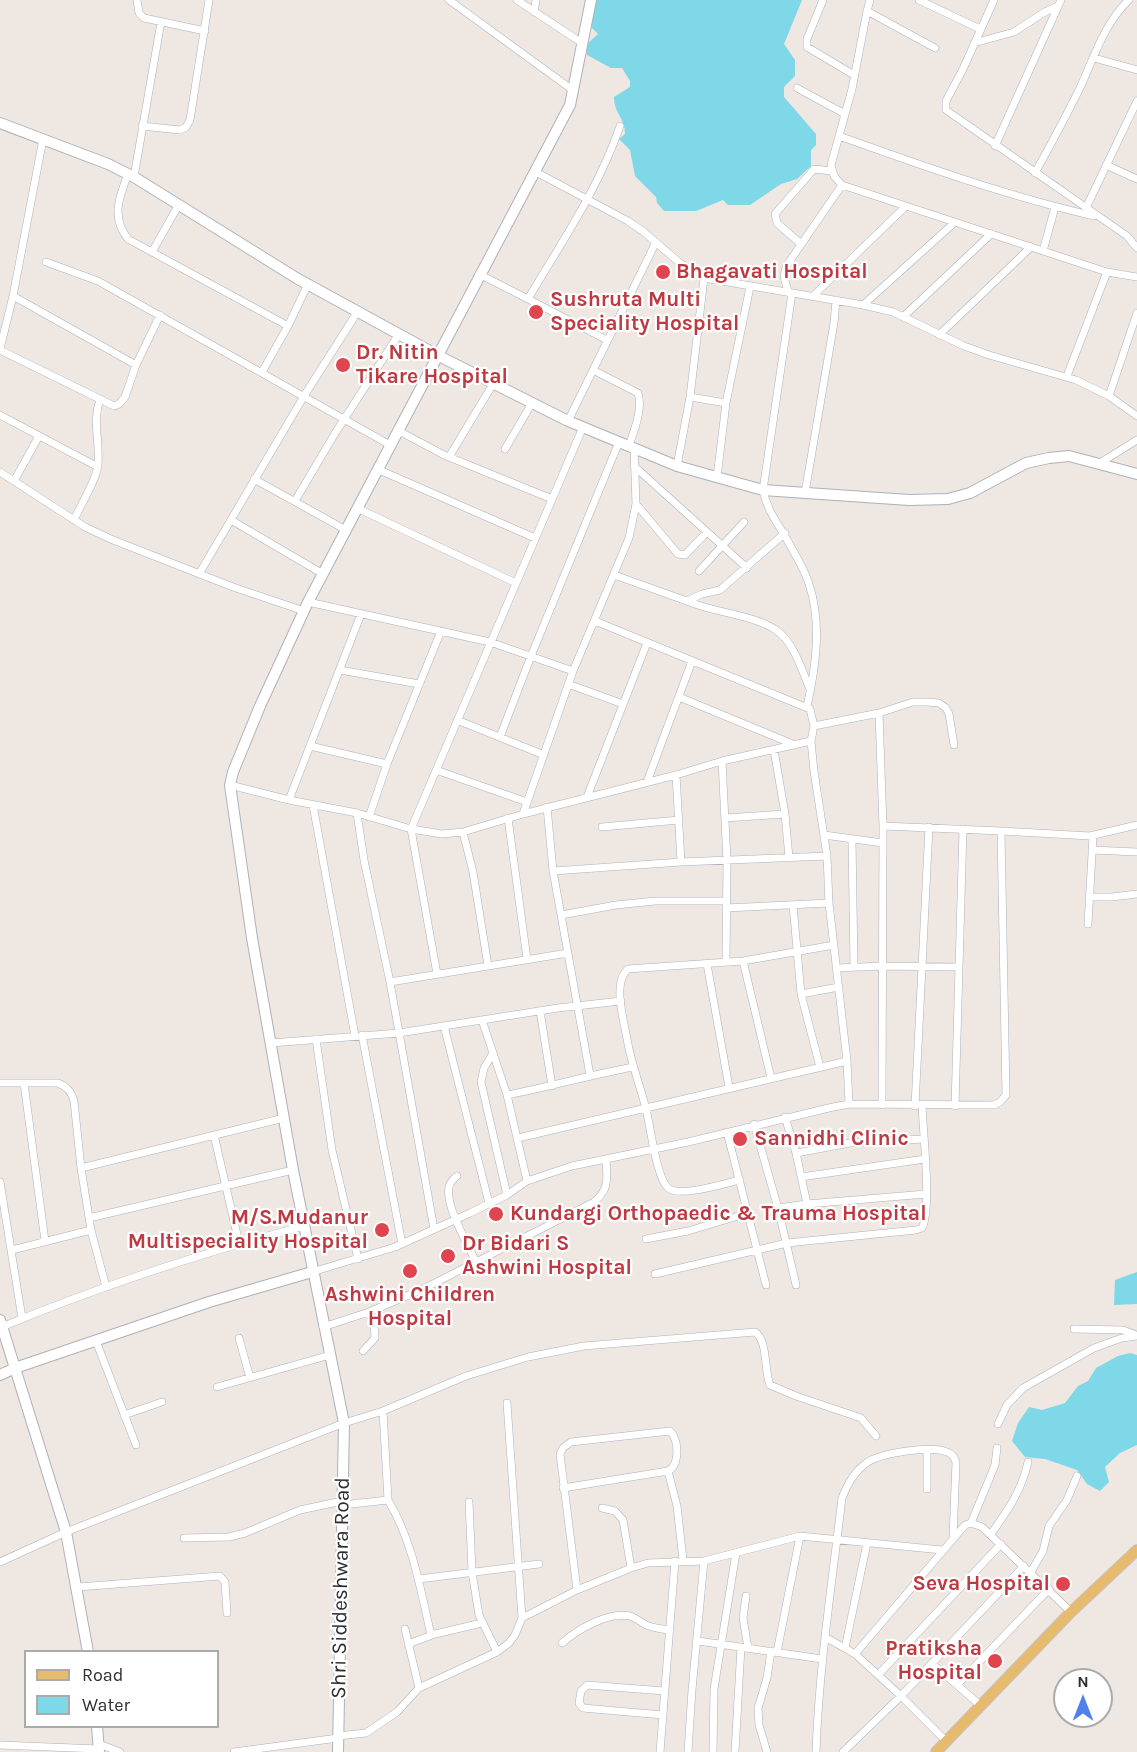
<!DOCTYPE html>
<style>
body{margin:0}
#map{position:relative;width:1137px;height:1752px;overflow:hidden;background:#eee7e2;font-family:Karla,sans-serif}
canvas{display:block}
.legend{position:absolute;left:24px;top:1650px;width:195px;height:78px;box-sizing:border-box;background:#fff;border:2px solid #ababab;margin:0;padding:8px 10px;list-style:none;font-size:18px;color:#2e2e2e}
.legend li{display:flex;align-items:center;gap:12px;height:30px}
.legend b{width:30px;border:2px solid #ababab}
.north{position:absolute;left:1053px;top:1668px;width:60px;height:60px;box-sizing:border-box;background:#fff;border:2px solid #ababab;border-radius:50%;rotate:0deg;font-size:16px;font-weight:700;line-height:24px;text-align:center;color:#2e2e2e}
.north::after{content:'';display:block;margin:auto;width:21px;height:27px;background:#4f81ed;clip-path:polygon(50% 0,100% 100%,50% 72%,0 100%)}
</style>
<div id="map">
<canvas width="1137" height="1752"></canvas>
<ul class="legend">
<li><b style="height:8px;background:#e7bb6d"></b>Road</li>
<li><b style="height:16px;background:#7ed8e7"></b>Water</li>
</ul>
<div class="north">N</div>
</div>
<script>
const g = document.querySelector('canvas').getContext('2d');
g.lineJoin = 'round';
function fill(path, color) {
  g.fillStyle = color;
  g.fill(path, 'evenodd');
}
function trace(path, color, width, dash) {
  g.strokeStyle = color;
  g.lineWidth = width;
  g.lineCap = dash ? 'butt' : 'round';
  g.setLineDash(dash || []);
  g.stroke(path);
}
function label(font, color, halo, rows, align = 'center') {
  g.font = font + ' Karla,sans-serif';
  g.lineWidth = 4.5;
  g.setLineDash([]);
  g.textBaseline = 'middle';
  g.strokeStyle = halo;
  g.fillStyle = color;
  for (const [text, x, y, turn = 0] of rows) {
    g.save();
    g.translate(x, y);
    g.rotate((+turn || 0) * Math.PI / 180);
    g.textAlign = isNaN(turn) ? turn : align;
    if (halo) g.strokeText(text, 0, 0);
    g.fillText(text, 0, 0);
    g.restore();
  }
}
fill(new Path2D(`
 M594 0H802L784 44 795 60V76L784 87V97L816 134V145L811 150V166L797 179 781 184 750 205H728L723 200 696 211H664L657 203 656 197 635 176 630 150 619 139 625 134C625 117 614 114 614 97L630 87V81L622 68H611L587 55V44L598 34 587 23Z
 M1137 1272V1304L1114 1305 1115 1280Z
 M1130 1353 1137 1355V1445L1120 1453 1105 1467 1109 1482 1100 1491 1087 1484 1077 1470 1045 1459 1025 1457 1012 1441 1018 1423 1029 1407 1042 1410 1065 1403 1078 1386 1088 1381 1096 1368 1118 1356Z`), '#7ed8e7');
const street = new Path2D(`
 M137 0 139 13 144 18 205 31
 M449 0 574 91
 M517 0 582 43
 M823 0 807 39V47L854 75
 M870 0 867 11 935 48
 M919 0 980 29
 M994 0 963 69 946 101V110L1127 236 1137 248
 M867 11 852 89 831 165 834 176 842 185 1107 272 1067 376
 M534 12 536 0
 M974 43 1014 32 1043 13 1058 6
 M1094 58 1137 70
 M797 88 845 114
 M142 126 180 130 186 127 190 120 209 0
 M839 136C923 166 1007 196 1094 216
 M995 146 1061 0
 M1106 165 1137 179
 M534 171 628 221 644 232 681 264 704 278 863 305 893 312 964 346 989 355 1076 380 1109 396 1137 416
 M1035 173C1050 146 1065 118 1079 90 1093 60 1104 23 1129 0
 M128 174C119 197 111 218 128 239L288 326
 M134 177 161 22
 M1086 208 1137 101
 M801 244 777 223 775 214 814 169 832 171
 M1043 251 1055 207
 M152 252 178 206
 M46 262 98 281 390 445
 M1107 272 1137 277
 M479 274 528 299C561 243 599 188 620 126
 M789 293C785 282 782 275 787 265L842 185
 M792 293 763 490C767 512 781 527 791 547 798 559 805 571 809 584 822 623 816 667 807 706
 M13 296 136 365
 M813 296 905 207
 M528 299 607 340
 M863 305 954 223
 M903 317 991 234
 M939 335 1031 247
 M0 349 13 296 43 139
 M0 350 114 406 119 404 125 397 136 365 160 315
 M593 370 638 393C643 410 634 430 629 446
 M262 372 288 326 308 284
 M1109 396 1137 313
 M690 397 726 403
 M0 415 98 467
 M568 421 656 242
 M397 430 444 455 552 499
 M505 449 532 403
 M449 457 493 384
 M1100 463 1137 440
 M634 466 747 568
 M677 466 690 397 704 278
 M377 469 535 538
 M0 472 85 527 113 540 233 587 304 611
 M717 477 726 403 750 287
 M254 479 346 530
 M14 481 39 436
 M805 493 834 323 836 300
 M295 501 334 435 399 334
 M636 504 678 554 685 555 707 532
 M357 508 516 583
 M74 520C80 506 98 477 98 464 100 439 92 423 100 399
 M231 520 323 574
 M699 571 744 522
 M199 574 304 396 358 311
 M614 575C643 585 672 596 701 606 723 613 757 617 776 630 794 642 802 671 810 689
 M687 601 702 594 720 590 785 533
 M308 602 490 642 573 671 523 814
 M595 621 810 709 814 726 811 741 814 771 827 856 829 903 847 1061 849 1104
 M340 670 419 684
 M573 671 629 538 636 504 634 448
 M568 684 623 704
 M679 697 795 745
 M879 713 883 826 882 1105
 M457 720 544 755
 M814 726 879 713 913 702H927L939 703 946 708 949 714 954 745
 M500 737 531 656 619 442
 M310 746 387 764
 M774 750 785 814 789 858
 M722 761 727 861 726 962
 M436 770 527 802
 M676 775 681 862
 M647 782 692 661
 M230 785 289 800 357 813 411 829 442 834 463 832 523 814 676 775 722 761 811 741
 M587 797 647 643
 M289 800 361 614
 M313 805 355 1036
 M547 807 553 871 590 1075
 M357 813 364 860 390 982 434 1229
 M369 817 387 764 441 631
 M508 818 527 959
 M725 818 785 814
 M602 827 679 820
 M1001 831 1090 836 1137 825
 M463 832 473 872 488 966
 M824 835 883 843
 M852 839 854 967
 M1092 850 1137 852
 M553 871 681 862 827 856
 M1089 897H1112L1137 894
 M793 905 801 994 820 1067
 M726 908 829 903
 M561 915 616 905 655 901H726
 M1088 924 1093 836
 M743 961 771 1078
 M707 964 729 1087
 M837 968 883 966 959 967
 M437 974 411 829 583 427
 M390 982 568 953
 M801 994 839 987
 M540 1011 552 1086
 M482 1020 507 1095
 M444 1026 489 1203
 M362 1035 402 1244
 M316 1039 332 1150 358 1259
 M271 1043 399 1033 558 1008 621 1001
 M493 1053 484 1068 481 1082 507 1195
 M0 1083H58C67 1087 71 1091 74 1101L81 1168 91 1230 12 1250
 M24 1083 45 1241
 M915 1106 929 827
 M955 1106 963 829
 M785 1117 796 1153 807 1204 926 1194
 M754 1124 778 1208 796 1285
 M727 1132 766 1285
 M214 1135 239 1243
 M518 1138 847 1061
 M796 1153 850 1143 923 1139
 M81 1168 284 1118
 M457 1176C453 1179 450 1182 449 1187 445 1207 468 1244 476 1262
 M801 1177 925 1159
 M740 1180C725 1183 680 1198 668 1188 656 1178 650 1122 645 1105 639 1083 631 1062 627 1039 624 1021 612 982 628 969L743 961 834 945
 M527 1181 507 1095C549 1087 590 1075 633 1067
 M0 1182 22 1318
 M778 1208 807 1204
 M89 1218 293 1170
 M91 1230 106 1287
 M646 1239 688 1231 748 1213
 M312 1272 395 1247 470 1213 507 1195 527 1181 572 1166 688 1142 833 1107 849 1104 994 1105 1000 1102 1006 1095 1001 831 883 826
 M655 1274 787 1243 916 1230 922 1228C932 1210 923 1131 922 1106
 M2 1327C100 1286 202 1253 304 1226
 M323 1327 369 1312 423 1289 594 1202C610 1189 607 1178 606 1159
 M1074 1329 1123 1330 1136 1335
 M239 1338 250 1378
 M96 1341 136 1445
 M363 1351 375 1338 374 1325 369 1312
 M217 1387 330 1355
 M383 1411 388 1500
 M124 1415 162 1402
 M998 1424 1007 1405 1023 1388 1094 1348 1122 1338 1137 1336
 M927 1451V1489
 M563 1488 668 1471 677 1506 683 1560
 M469 1502 472 1572 479 1615 497 1652
 M342 1505 388 1500C413 1542 420 1588 431 1635
 M602 1508 615 1511 623 1520 631 1568
 M971 1523 995 1465 997 1448
 M991 1534C1008 1510 1022 1490 1028 1462
 M184 1538 229 1537 245 1533 300 1510 342 1501
 M0 1562 66 1532 344 1423 383 1411 466 1376 528 1357 584 1346 755 1332C768 1340 764 1371 770 1385L796 1396 861 1418 876 1436
 M1031 1572 1043 1551 1049 1526 1067 1500 1077 1476
 M419 1579 539 1564
 M78 1587 220 1576 225 1582 227 1613
 M577 1590 560 1454 563 1448 571 1442 670 1431C679 1440 680 1465 668 1471
 M746 1596 743 1618 748 1648
 M522 1618 577 1590 631 1568 648 1563 704 1561 800 1536 942 1550
 M405 1629 419 1688
 M825 1637 855 1654
 M698 1641 822 1659
 M562 1643C577 1630 608 1611 630 1616 636 1618 641 1622 646 1625 654 1628 661 1629 669 1630
 M408 1644 435 1634 482 1623
 M845 1648 867 1543
 M777 1652 800 1536
 M932 1664 957 1685
 M878 1675 1001 1544
 M981 1706 957 1685 1049 1589
 M663 1715 583 1708 579 1703 581 1691 587 1685 664 1691
 M338 1736 366 1733 397 1712 419 1688 497 1652 509 1643 515 1635 522 1618 507 1403
 M946 1741 901 1696 855 1654 965 1525 971 1523 982 1527 1071 1612
 M99 1744 120 1752
 M0 1745 99 1749
 M234 1752 338 1738
 M660 1752 675 1561
 M688 1752 692 1690 704 1561
 M713 1752 714 1689 736 1553
 M735 1752 741 1647
 M767 1752 759 1725 758 1708 767 1678 771 1651
 M816 1752C819 1667 832 1583 842 1498 847 1485 853 1473 865 1464 878 1453 932 1445 947 1452 953 1454 954 1457 956 1462L953 1538
 M843 1752 901 1696 1024 1566`);
const secondary = new Path2D(`
 M0 123 108 164 134 177 298 279 437 355 568 421 677 466 763 490 909 500 948 499 970 493 1026 463 1049 458 1069 456 1137 474
 M0 1320 66 1532 88 1652
 M0 1375 15 1368 209 1302 312 1272
 M97 1726 99 1752
 M338 1752 344 1423 293 1170 252 938 230 785 233 772 260 706 308 602 570 105 591 0`);
const primary = new Path2D(`
 M936 1752 1069 1614 1137 1550`);
trace(street, '#aeb1b9', 8);
trace(secondary, '#aeb1b9', 12);
trace(primary, '#c4c4c4', 12);
trace(street, '#fff', 7);
trace(secondary, '#fff', 10);
trace(primary, '#e7bb6d', 10);
for (const [x, y, r, color] of [
 [663,272,8,"#e0444e"],
 [536,312,8,"#e0444e"],
 [343,365,8,"#e0444e"],
 [740,1139,8,"#e0444e"],
 [496,1214,8,"#e0444e"],
 [382,1230,8,"#e0444e"],
 [448,1256,8,"#e0444e"],
 [410,1271,8,"#e0444e"],
 [1063,1584,8,"#e0444e"],
 [995,1661,8,"#e0444e"]
]) {
  const dot = new Path2D();
  dot.arc(x, y, r, 0, 2 * Math.PI);
  g.fillStyle = color;
  g.fill(dot);
  trace(dot, '#fff', 2);
}
label('bold 21px', '#be3a42', '#fff', [
 ["Bhagavati Hospital",676,272],
 ["Sushruta Multi",550,300],
 ["Speciality Hospital",550,324],
 ["Dr. Nitin",356,353],
 ["Tikare Hospital",356,377],
 ["Sannidhi Clinic",754,1139],
 ["Kundargi Orthopaedic & Trauma Hospital",510,1214],
 ["M/S.Mudanur",368,1218,"right"],
 ["Multispeciality Hospital",368,1242,"right"],
 ["Dr Bidari S",462,1244],
 ["Ashwini Hospital",462,1268],
 ["Ashwini Children",410,1295,"center"],
 ["Hospital",410,1319,"center"],
 ["Seva Hospital",1050,1584,"right"],
 ["Pratiksha",982,1649,"right"],
 ["Hospital",982,1673,"right"]
], 'left');
label('21px', '#2e2e2e', '#fff', [
 ["Shri Siddeshwara Road",341,1588,-89]
]);
</script>
